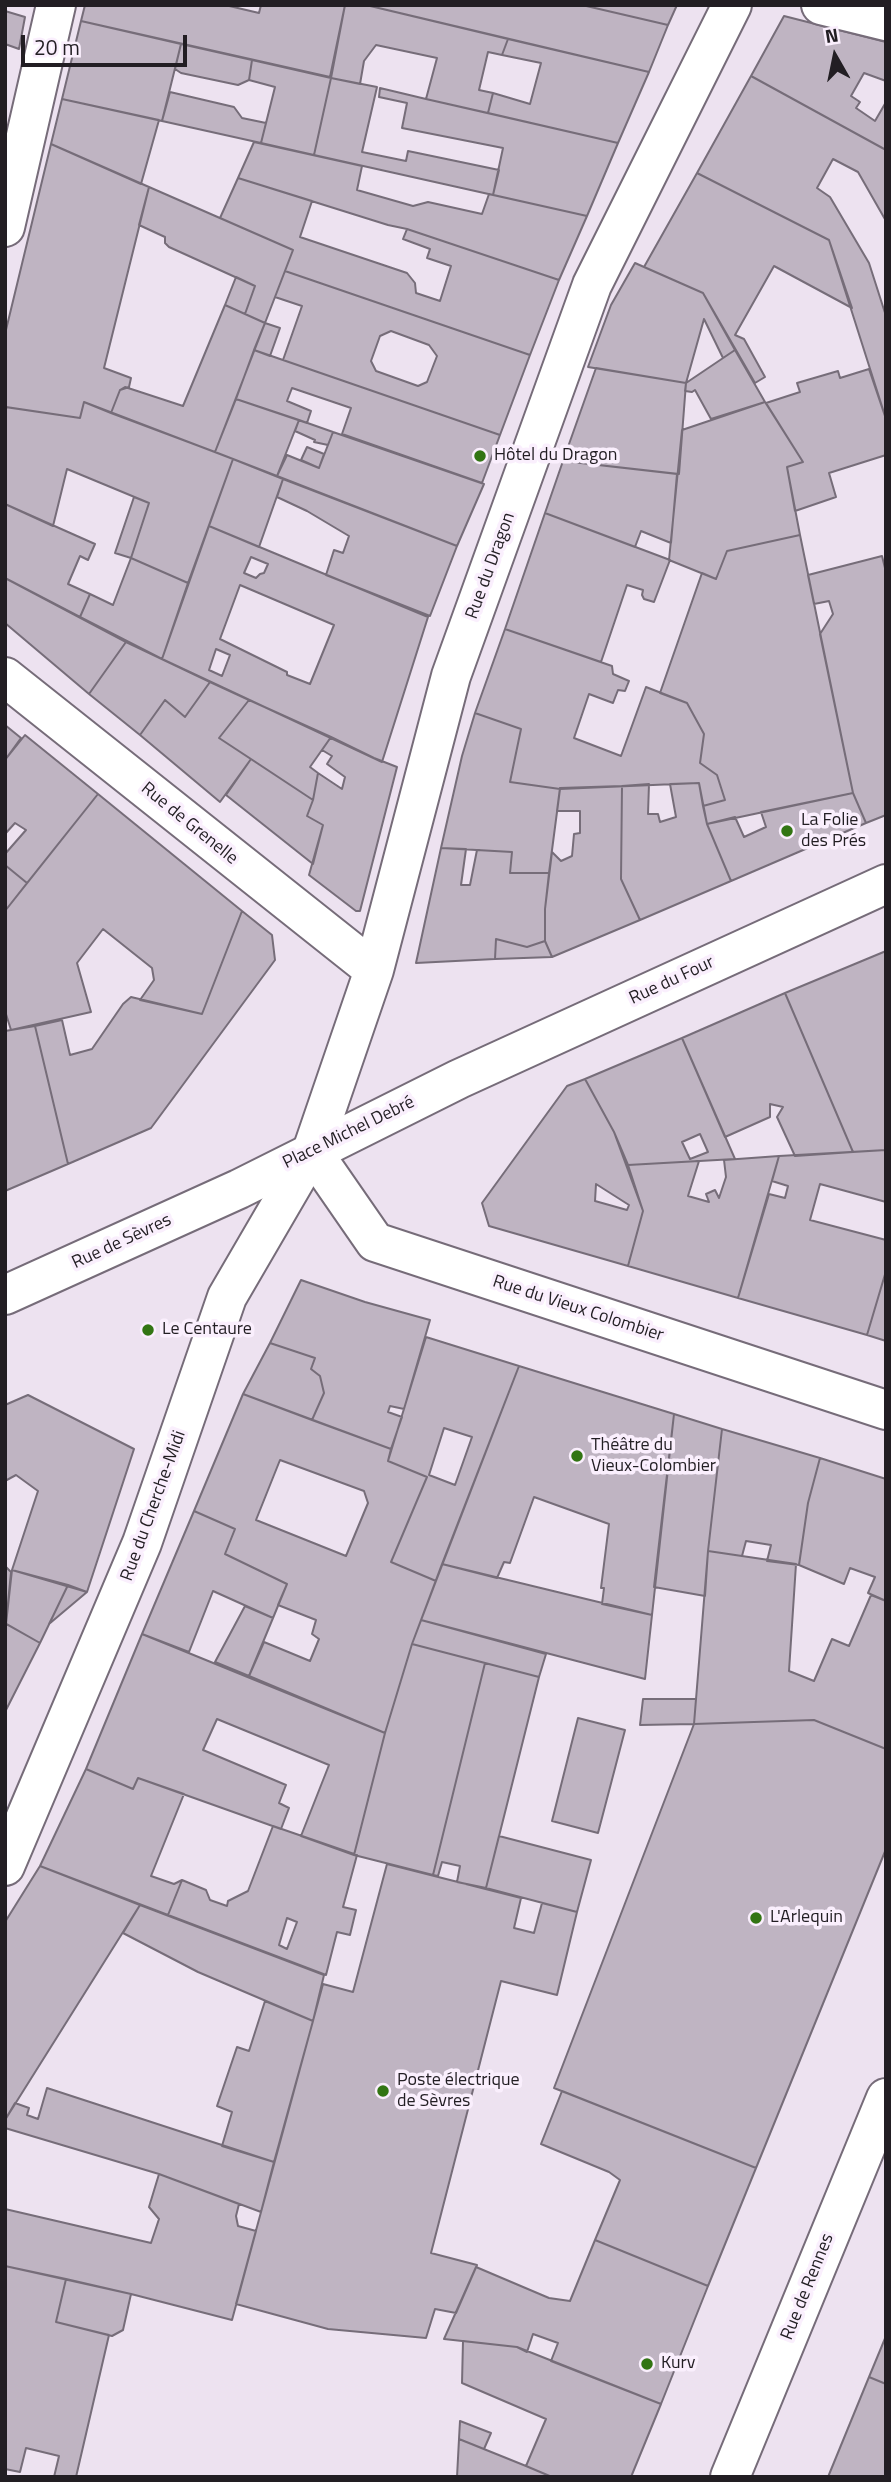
<!DOCTYPE html>
<meta charset="utf-8">
<style>
body{margin:0}
#map{position:relative;width:891px;height:2482px;overflow:hidden;background:#ede2f0;font-family:"Titillium Web",sans-serif}
canvas{display:block}
.frame{position:absolute;inset:0;border:7px solid #221e23;pointer-events:none}
.north{position:absolute;left:800px;top:21px;width:70px;height:70px;-webkit-text-stroke:5px #faeffd;paint-order:stroke;rotate:351deg;font-size:19px;font-weight:700;line-height:28px;text-align:center;color:#221e23}
.north::after{content:'';display:block;margin:auto;width:24px;height:32px;background:#221e23;clip-path:polygon(50% 0,100% 100%,50% 72%,0 100%)}
.scale{position:absolute;left:21px;top:35px;width:166px;height:32px;box-sizing:border-box;border:4px solid #221e23;border-top:0;padding-left:9px;font-size:21px;line-height:24px;white-space:nowrap;color:#221e23;-webkit-text-stroke:5px #faeffd;paint-order:stroke}
</style>
<div id="map">
<canvas width="891" height="2482"></canvas>
<div class="frame"></div>
<div class="north">N</div>
<div class="scale">20 m</div>
</div>
<script>
const g = document.querySelector('canvas').getContext('2d');
g.lineJoin = 'round';
function fill(path, color) {
  g.fillStyle = color;
  g.fill(path, 'evenodd');
}
function trace(path, color, width, dash) {
  g.strokeStyle = color;
  g.lineWidth = width;
  g.lineCap = dash ? 'butt' : 'round';
  g.setLineDash(dash || []);
  g.stroke(path);
}
function label(font, color, halo, rows, align = 'center') {
  g.font = font + ' "Titillium Web",sans-serif';
  g.lineWidth = 7;
  g.setLineDash([]);
  g.textBaseline = 'middle';
  g.strokeStyle = halo;
  g.fillStyle = color;
  for (const [text, x, y, turn = 0] of rows) {
    g.save();
    g.translate(x, y);
    g.rotate((+turn || 0) * Math.PI / 180);
    g.textAlign = isNaN(turn) ? turn : align;
    if (halo) g.strokeText(text, 0, 0);
    g.fillText(text, 0, 0);
    g.restore();
  }
}
const building = new Path2D(`
 M85 5H225L259 13 261 5H345L330 77 81 21Z
 M345 5H366L508 39 502 55 488 52 479 90 493 93 488 113 426 99 437 58 376 45 364 61 360 84 331 78Z
 M366 5H582L668 25 649 72Z
 M582 5H677L668 25Z
 M5 11 25 17 19 49 5 44Z
 M784 16 886 42V81L864 73 851 96 860 102 856 108 875 121 886 102V150L751 76Z
 M81 21 181 44 162 121 62 99Z
 M508 39 649 72 618 143 488 113 493 93 530 104 541 63 502 55Z
 M181 44 252 60 249 80 238 85 181 73 175 69Z
 M252 60 331 78 314 155 261 143 275 87 249 80Z
 M751 76 886 150V221L858 172 833 159 817 188 830 197 869 263 886 316V419L829 240 697 173Z
 M331 78 377 87 362 152 406 161 408 151 499 170 493 195 314 155Z
 M380 88 426 99 618 143 587 216 493 195 503 148 402 128 407 103 379 97Z
 M170 92 234 107 242 118 266 123 261 143 162 121Z
 M62 99 159 120 141 184 51 144Z
 M254 142 362 166 357 190 413 206 428 202 482 214 489 194 587 216 559 280 407 229 388 225 238 178Z
 M51 144 149 187 104 368 131 378 129 387 120 390 111 413 84 402 80 418 5 407V334Z
 M697 173 829 240 852 308 774 266 735 335 744 339 765 377 755 383 703 293 644 267Z
 M238 178 312 201 300 237 407 273 415 283 416 293 440 301 451 266 427 258 430 249 403 239 407 229 559 280 530 355 285 271 293 250 220 218Z
 M149 187 293 250 265 323 245 314 255 286 169 247 165 243V237L139 225Z
 M635 263 703 293 735 350 723 358 704 319 686 383 588 367 611 305Z
 M285 271 530 355 500 435 283 360 302 306 275 297ZM391 331 429 345 437 356 427 382 418 386 376 371 371 361 380 336Z
 M236 277 255 286 245 314 225 305Z
 M225 305 265 323 215 452 111 413 120 390 125 387 183 406Z
 M265 323 280 328 270 356 254 350Z
 M254 350 500 435 482 483 342 434 351 408 292 388 287 401 311 411 307 423 236 399Z
 M735 350 765 402 711 419 695 390 692 392 685 391 686 383Z
 M596 368 686 383 679 474 563 461Z
 M869 369 886 419V455L829 473 836 497 795 511 787 467 803 462 766 403 800 392 797 383 838 371 840 378Z
 M236 399 299 420 277 476 215 452Z
 M84 402 233 459 188 583 131 558 149 503 67 469 53 526 5 504 6 407 80 418Z
 M765 402 803 462 787 467 800 535 727 551 716 579 669 560 682 430Z
 M299 420 333 432 328 445 314 442 315 440 295 431Z
 M333 432 484 484 457 546 277 476 287 455 319 468Z
 M307 447 324 454 319 468 301 460Z
 M233 459 283 479 259 547 209 526Z
 M563 461 677 474 671 543 641 531 635 547 545 513Z
 M283 479 457 546 430 616 326 575 334 550 343 553 349 536 307 511 277 497Z
 M134 497 149 503 131 558 115 553Z
 M5 504 95 544 88 560 80 556 68 584 90 594 80 617 5 578Z
 M545 513 670 560 654 602 644 599 642 595 643 590 627 585 601 662 505 629Z
 M209 526 428 617 382 762 162 659ZM251 557 268 564 264 573 260 574 256 578 244 573ZM240 585 334 625 310 684 287 675V672L220 639ZM216 649 230 655 222 676 209 670Z
 M800 535 853 793 707 824 703 806 725 800 717 775 700 763 704 734 687 703 660 693 702 573 716 579 727 551Z
 M882 556 886 572V815L866 823 853 793 820 634 833 614 829 601 814 604 808 575Z
 M131 558 188 583 162 659 80 617 90 594 113 605Z
 M5 578 126 642 89 694 5 623Z
 M505 629 612 666 613 674 629 681 625 691 618 690 613 703 589 694 574 738 621 756 646 687 687 703 704 734 700 763 717 775 725 800 703 806 699 783 560 789 510 782 521 729 475 713Z
 M126 642 210 682 185 717 165 700 140 735 89 694Z
 M210 682 249 700 219 738 251 759 220 802 140 735 165 700 185 717Z
 M249 700 331 737 310 767 318 773 313 800 219 738Z
 M475 713 521 729 510 782 560 789 549 873H510L512 852 441 848 462 756Z
 M5 725 21 738 5 760Z
 M25 735 98 794 27 883 5 865V854L26 830 15 823 5 834V760Z
 M331 737 374 758 397 767 360 911H356L309 875 323 825 307 816 313 800 318 773 342 789 345 777 327 764 332 756 322 750Z
 M251 759 313 800 307 816 323 825 313 864 226 795Z
 M699 783 707 824 731 881 640 920 621 879 622 786 649 784 648 814H658L660 822 676 817 670 784Z
 M622 786 621 879 640 920 552 957 545 941V909L552 852 561 861 572 856 574 834 580 833V811H557L560 788Z
 M853 793 866 823 731 881 707 824 735 817 744 837 766 827 761 812Z
 M98 794 242 911 202 1014 140 1000 154 980 152 968 103 929 77 963 91 1012 11 1030 5 1011V911Z
 M441 848 466 849 461 885H470L477 850 512 852 510 873H549L545 909V941L527 947 496 939 495 959 416 963Z
 M5 865 27 883 5 911Z
 M242 911 272 935 275 960 151 1128 68 1164 35 1026 62 1020 70 1055 92 1049 123 1004 131 997 202 1014Z
 M496 939 527 947 545 941 552 957 495 959Z
 M886 951V1150L853 1152 785 993Z
 M785 993 853 1152 795 1156 777 1117 783 1107 770 1104V1117L725 1137 682 1038Z
 M35 1026 68 1164 5 1191V1031Z
 M682 1038 735 1159 628 1165 614 1132 585 1079ZM700 1134 708 1152 690 1159 682 1142Z
 M585 1079 614 1132 643 1211 628 1266 489 1226 482 1203 567 1086ZM596 1184 629 1205 627 1210 595 1201Z
 M886 1150V1202L820 1184 810 1220 886 1240V1271L867 1335 738 1298 769 1194 785 1198 788 1186 772 1181 779 1156Z
 M779 1156 738 1298 628 1266 643 1211 628 1165 699 1161 688 1196 709 1202 706 1194 715 1190 719 1198 726 1177 724 1160Z
 M886 1271V1341L867 1335Z
 M301 1280 365 1302 430 1320 404 1409 390 1406 388 1412 402 1417 391 1449 312 1420 324 1393 320 1376 311 1369 315 1358 270 1343Z
 M426 1337 519 1366 436 1581 391 1562 427 1477 388 1461ZM444 1428 472 1437 455 1485 429 1475Z
 M270 1343 315 1358 311 1369 320 1376 324 1393 312 1420 243 1394Z
 M519 1366 674 1414 652 1615 602 1604 604 1588H601L609 1524 534 1497 510 1563 504 1562 497 1578 442 1564Z
 M243 1394 391 1449 388 1461 427 1477 391 1562 436 1581 412 1644 385 1733 249 1676 264 1642 310 1661 319 1639 312 1634 316 1620 278 1605 287 1584 225 1554 235 1529 194 1511ZM280 1460 364 1491 368 1503 346 1556 256 1520Z
 M28 1395 134 1449 87 1592 12 1570 38 1491 16 1475 5 1481V1405Z
 M674 1414 722 1429 708 1551 705 1596 654 1587Z
 M722 1429 820 1458 808 1503 799 1565 767 1561 771 1545 746 1541 742 1556 708 1551Z
 M820 1458 886 1479V1601L868 1593 875 1577 850 1568 844 1584 799 1565 808 1503Z
 M194 1511 235 1529 225 1554 287 1584 273 1618 213 1591 189 1652 142 1634Z
 M708 1551 796 1564 789 1671 814 1681 832 1639 849 1646 871 1595 886 1601V1749L814 1720 694 1724Z
 M442 1564 652 1615 645 1679 421 1620Z
 M5 1566 11 1572 6 1624 5 1623Z
 M12 1570 68 1585 40 1643 6 1624Z
 M68 1585 87 1592 49 1624 53 1616Z
 M245 1606 273 1618 249 1676 215 1662Z
 M421 1620 546 1654 539 1677 412 1644Z
 M5 1623 40 1643 5 1712Z
 M142 1634 385 1733 354 1855 301 1836 329 1765 217 1719 203 1750 286 1785 279 1803 289 1808 281 1829 138 1778 133 1789 86 1769Z
 M412 1644 485 1663 433 1875 354 1855 385 1733Z
 M485 1663 539 1677 486 1888 457 1882 460 1866 442 1862 438 1876 433 1875Z
 M643 1699H696L694 1724 640 1725Z
 M578 1718 625 1730 598 1833 552 1821Z
 M814 1720 886 1749V1849L756 2168 554 2088 694 1724Z
 M86 1769 133 1789 138 1778 184 1794 151 1876 174 1884 182 1880 168 1915 40 1866Z
 M273 1826 357 1855 343 1907 356 1910 350 1935 337 1932 326 1975 168 1915 182 1880 206 1890 210 1900 227 1906 228 1901 248 1891ZM287 1918 297 1922 287 1949 279 1945Z
 M499 1836 591 1860 577 1912 486 1888Z
 M387 1864 521 1898 514 1928 534 1933 542 1903 577 1912 557 1995 501 1981 431 2253 477 2265 456 2313 435 2309 426 2338 328 2329 236 2304 323 1984 353 1992Z
 M40 1866 140 1905 5 2120V1922Z
 M140 1905 324 1975 313 2021 198 1972 123 1933Z
 M265 2001 313 2021 274 2162 222 2146 232 2112 217 2106 237 2047 249 2051Z
 M47 2088 274 2162 261 2212 159 2174 5 2128V2120L15 2103 29 2108 27 2115 38 2119Z
 M562 2091 756 2168 708 2286 595 2240 620 2180 609 2172 541 2144Z
 M159 2174 239 2204 236 2216 238 2226 256 2231 232 2320 131 2294 5 2266V2209L151 2243 159 2219 149 2207Z
 M595 2240 708 2286 661 2404 551 2361 558 2343 533 2334 527 2352 517 2347 444 2339 476 2267 549 2298 570 2301Z
 M5 2266 66 2279 56 2322 109 2335 76 2477H54L59 2456 26 2448 20 2472 5 2469Z
 M66 2279 131 2294 123 2330 112 2336 56 2322Z
 M886 2336V2384L869 2377Z
 M463 2341 517 2347 661 2404 631 2477H552L526 2466 546 2419 462 2383Z
 M869 2377 886 2384V2477H828Z
 M460 2421 491 2433 484 2449 459 2439Z
 M459 2439 526 2466 552 2477H457Z`);
fill(building, '#bfb4c2');
trace(building, '#766d79', 2);
const minor = new Path2D(`
 M821 5 886 21
 M5 677 374 970
 M5 1866 142 1543 227 1297 312 1151 374 970 451 676 592 285 732 5`);
const tertiary = new Path2D(`
 M5 227 56 5
 M312 1151 375 1242 886 1410
 M5 1295 239 1189 459 1079 886 884`);
const secondary = new Path2D(`
 M730 2477 886 2098`);
trace(minor, '#766c79', 42);
trace(tertiary, '#766c79', 42);
trace(secondary, '#766c79', 42);
trace(minor, '#fff', 38);
trace(tertiary, '#fff', 38);
trace(secondary, '#fff', 38);
for (const [x, y, r, color] of [
 [480,456,7,"#327513"],
 [787,831,7,"#327513"],
 [148,1330,7,"#327513"],
 [577,1456,7,"#327513"],
 [756,1918,7,"#327513"],
 [383,2091,7,"#327513"],
 [647,2364,7,"#327513"]
]) {
  const dot = new Path2D();
  dot.arc(x, y, r, 0, 2 * Math.PI);
  g.fillStyle = color;
  g.fill(dot);
  trace(dot, '#faeffd', 2.5);
}
label('18px', '#221e23', '#faeffd', [
 ["Hôtel du Dragon",494,456],
 ["La Folie",801,821],
 ["des Prés",801,842],
 ["Le Centaure",162,1330],
 ["Théâtre du",591,1446],
 ["Vieux-Colombier",591,1467],
 ["L'Arlequin",770,1918],
 ["Poste électrique",397,2081],
 ["de Sèvres",397,2102],
 ["Kurv",661,2364]
], 'left');
label('18px', '#221e23', '#faeffd', [
 ["Rue du Dragon",491,566,-70],
 ["Rue de Grenelle",189,824,39],
 ["Rue du Four",672,981,-25],
 ["Place Michel Debré",349,1133,-26],
 ["Rue de Sèvres",122,1242,-25],
 ["Rue du Vieux Colombier",578,1309,18],
 ["Rue du Cherche-Midi",154,1506,-70],
 ["Rue de Rennes",808,2287,-68]
]);
</script>
